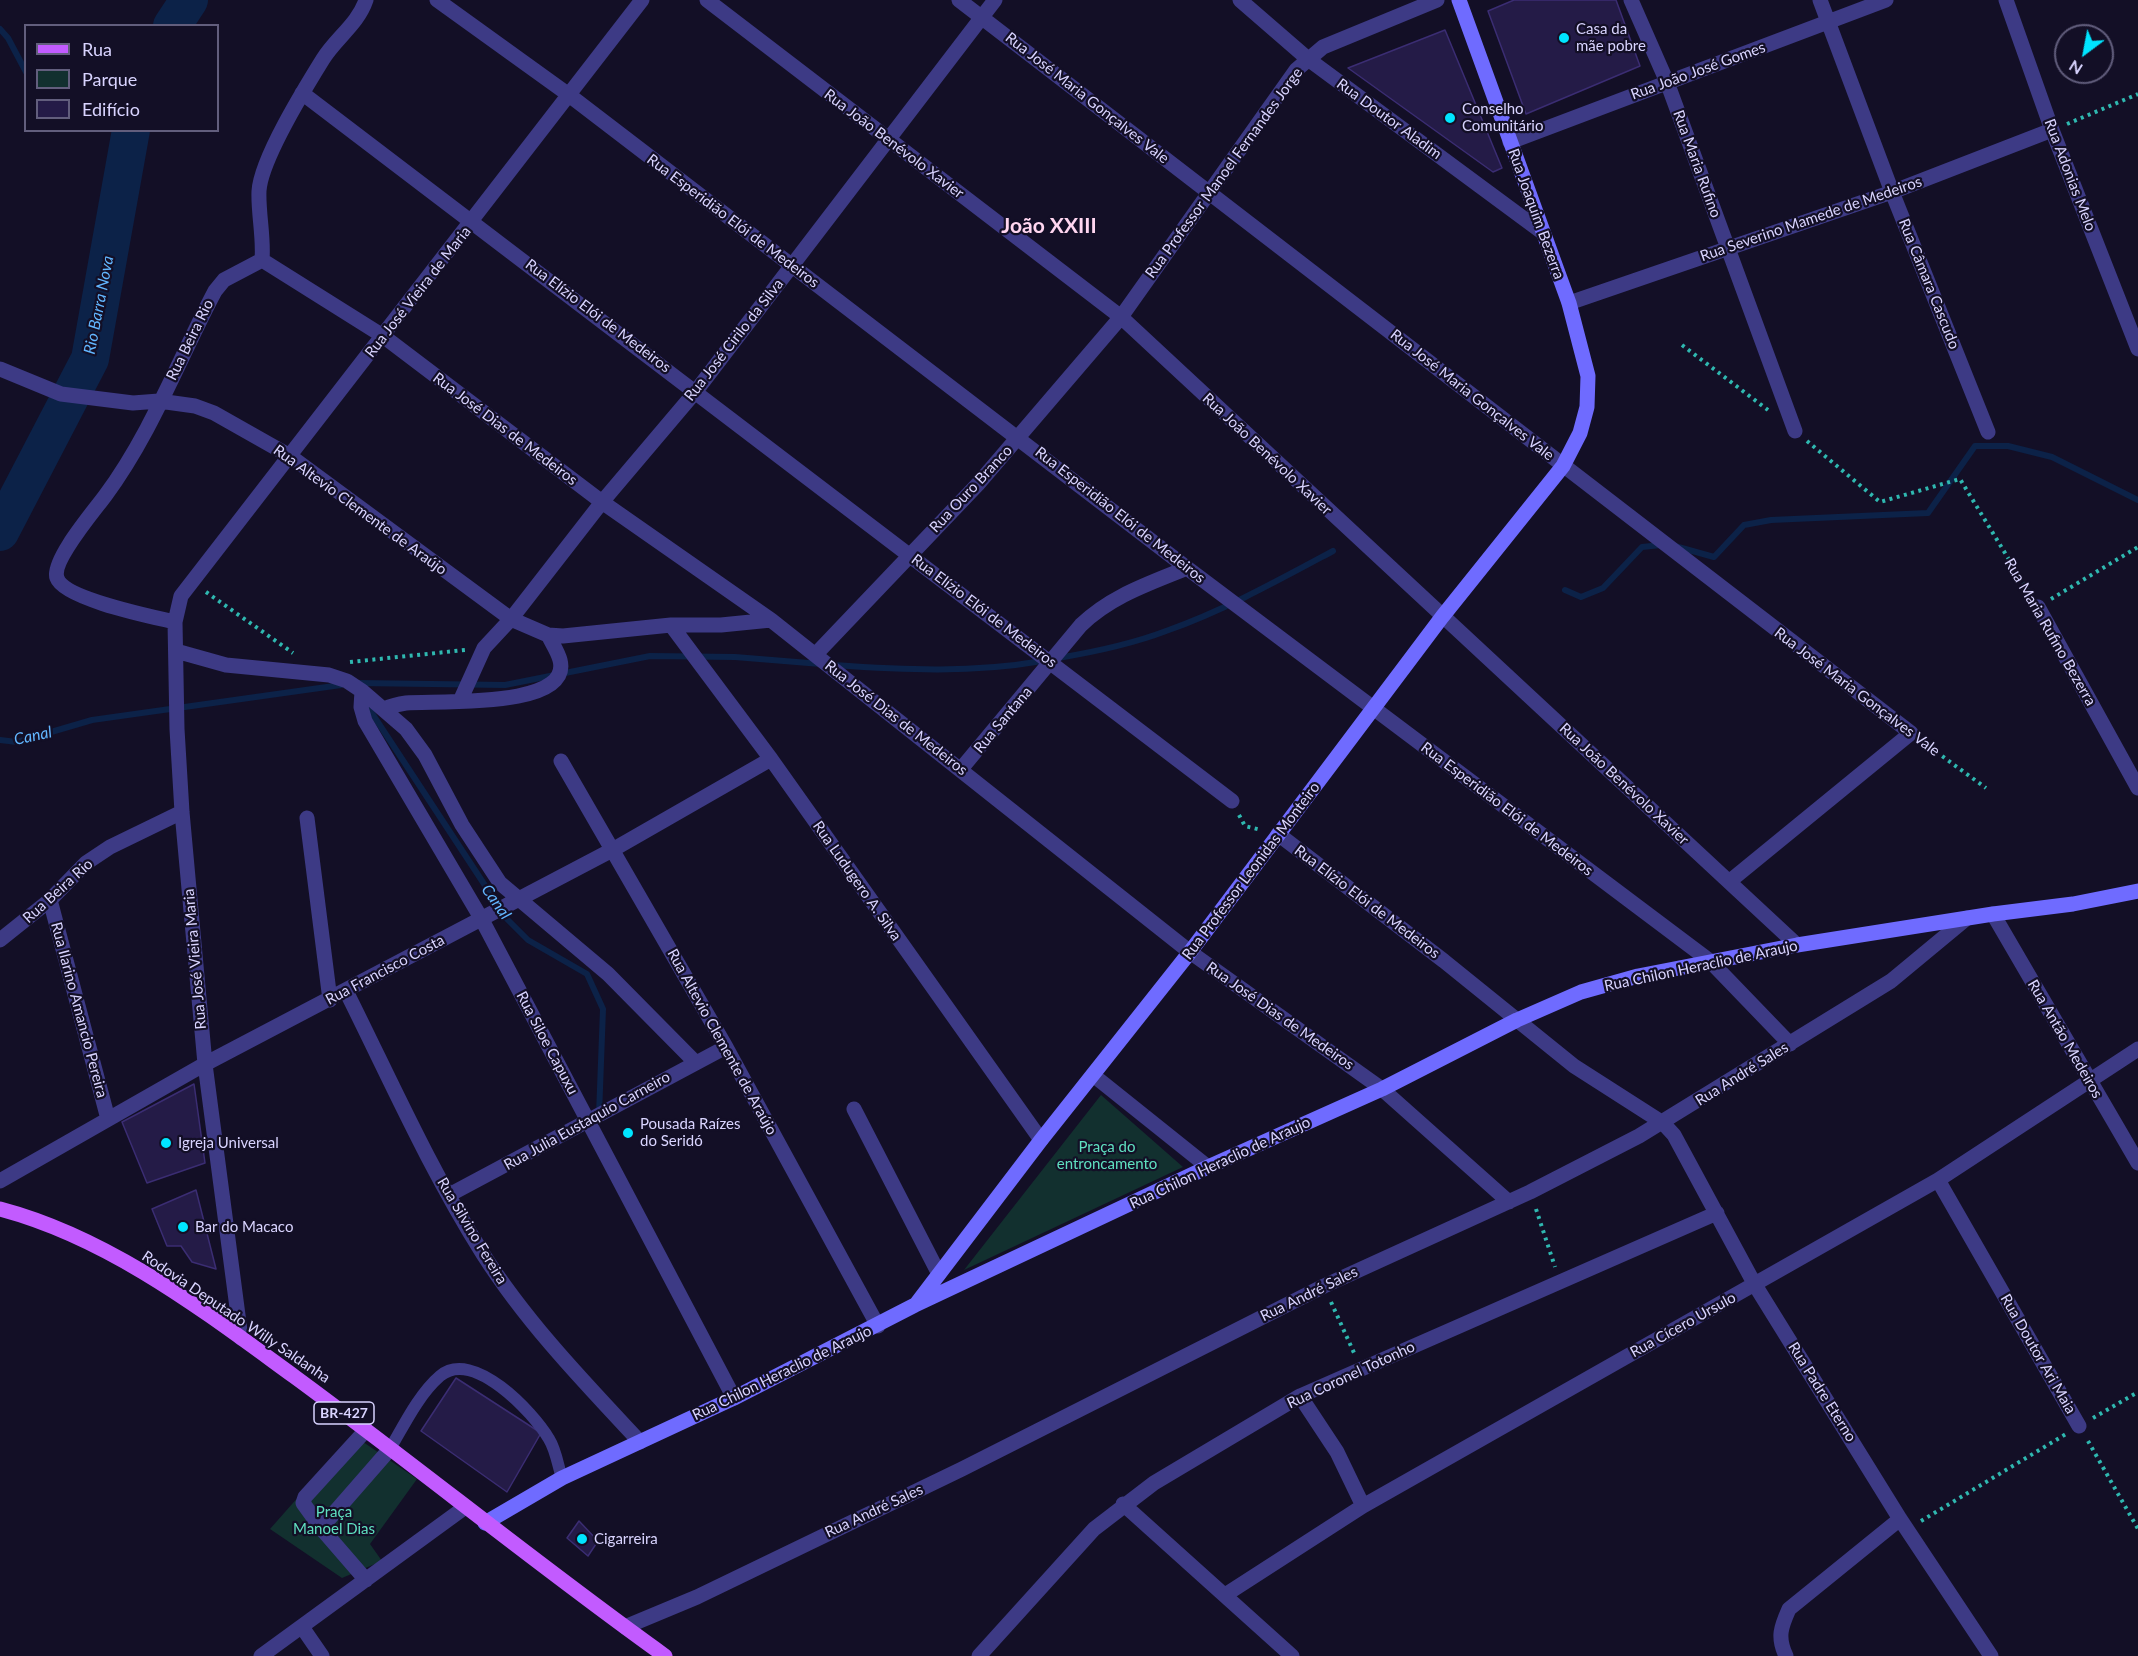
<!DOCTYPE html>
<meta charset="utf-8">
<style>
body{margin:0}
#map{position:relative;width:2138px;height:1656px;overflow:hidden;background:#130f26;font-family:Lato,sans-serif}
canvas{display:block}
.legend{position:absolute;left:24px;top:24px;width:195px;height:108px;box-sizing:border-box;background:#130f26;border:2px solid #625e7d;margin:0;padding:8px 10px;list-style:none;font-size:18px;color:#d9d4ff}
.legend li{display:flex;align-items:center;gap:12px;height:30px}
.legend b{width:30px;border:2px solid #625e7d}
.north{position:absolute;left:2054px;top:24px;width:60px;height:60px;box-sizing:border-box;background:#130f26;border:2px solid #625e7d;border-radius:50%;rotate:212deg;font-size:16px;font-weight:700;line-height:24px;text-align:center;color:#d9d4ff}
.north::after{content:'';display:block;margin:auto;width:21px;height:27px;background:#00e5ff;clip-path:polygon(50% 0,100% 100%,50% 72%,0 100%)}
</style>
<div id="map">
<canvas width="2138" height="1656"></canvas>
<ul class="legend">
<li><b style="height:8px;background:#c25bff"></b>Rua</li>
<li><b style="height:16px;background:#12302f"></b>Parque</li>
<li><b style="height:16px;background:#241b47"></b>Edifício</li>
</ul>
<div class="north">N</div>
</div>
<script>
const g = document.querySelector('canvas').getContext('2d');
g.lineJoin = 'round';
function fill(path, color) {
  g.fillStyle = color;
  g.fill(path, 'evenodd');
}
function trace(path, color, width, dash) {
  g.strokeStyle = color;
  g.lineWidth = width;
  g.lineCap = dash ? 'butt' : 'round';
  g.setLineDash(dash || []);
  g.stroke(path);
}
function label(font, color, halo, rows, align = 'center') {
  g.font = font + ' Lato,sans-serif';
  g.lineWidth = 4.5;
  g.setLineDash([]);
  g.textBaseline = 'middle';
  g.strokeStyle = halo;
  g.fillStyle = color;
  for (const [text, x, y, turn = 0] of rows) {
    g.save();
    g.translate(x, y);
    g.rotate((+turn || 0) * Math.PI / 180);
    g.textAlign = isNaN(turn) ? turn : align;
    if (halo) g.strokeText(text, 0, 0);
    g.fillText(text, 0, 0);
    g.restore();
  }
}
fill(new Path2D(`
 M1101 1095 1183 1167 964 1270Z
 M353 1435 417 1479 370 1544 382 1561 342 1578 270 1529Z`), '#12302f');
trace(new Path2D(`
 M0 29 8 38 26 72
 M1671 545 1714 557 1744 525 1771 520 1928 513 1975 446H2008L2052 457 2138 500
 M1565 590 1581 597 1603 588 1642 547 1661 545
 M1058 658C1094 652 1132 644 1166 631 1223 611 1279 580 1333 551
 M834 665C904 670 974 673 1042 661
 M357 683 505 685 650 656 735 657 821 664
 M364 701 507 919 528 940 587 974 603 1009 599 1115
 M0 740 17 742 92 720 341 685`), '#0c2248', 6);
trace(new Path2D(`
 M172 26 189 0
 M0 532 90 359 131 130`), '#0c2248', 38);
const building = new Path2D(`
 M1514 0H1616L1640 66 1526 114 1488 11Z
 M1445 30 1502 168 1493 172 1348 68Z
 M194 1084 205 1163 147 1183 122 1122Z
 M196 1190 216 1269 192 1262 181 1246H167L152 1209Z
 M456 1378 541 1433 507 1492 421 1431Z
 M579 1521 598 1541 588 1556 567 1538Z`);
fill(building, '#241b47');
trace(building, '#3b2d73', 1.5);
trace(new Path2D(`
 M2067 124 2138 94
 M1682 345 1768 410
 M1807 441 1880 502 1960 479 2030 594
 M206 592 293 653
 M2051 599 2138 547
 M350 662 465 650
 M1924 743 1986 788
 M1239 815 1245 826 1261 830
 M1536 1209 1555 1267
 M1331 1302 1355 1355
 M2093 1418 2138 1392
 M2088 1441 2138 1529
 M1921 1521 2066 1434`), '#2fb8b0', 4, [3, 4.5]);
trace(new Path2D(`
 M390 1449C404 1425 419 1394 440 1376 473 1348 533 1412 549 1439 556 1450 558 1466 562 1478`), '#3d3a85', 12);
trace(new Path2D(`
 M437 0 569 95 1187 568 1710 961 1790 1044
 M707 0 1121 317 1797 945
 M959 0 1911 733 1730 881
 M1240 0 1308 59 1542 232
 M1631 0 1667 82 1795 431
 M1820 0 1892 192 1988 432
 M2006 0 2052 130 2138 349
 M302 93 1232 801
 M1510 142 1886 0
 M262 260 383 336 602 502 771 620 1190 952 1382 1089 1509 1202
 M1569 303 1892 192 2052 130
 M0 369 61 394 133 403 159 401 195 406 214 413 290 456 511 619 548 635 563 636 671 625H721L771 620
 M2038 607 2138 788
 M175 622C154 617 64 599 57 578 51 561 94 511 105 496 151 434 179 359 215 291L224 280 262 260C264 237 258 213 259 191 261 159 305 88 323 59 336 38 358 24 366 0
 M671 625 771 759 1041 1140
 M176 651 226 665 329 675 347 681 362 691 406 729 425 755 462 825 500 883 608 974 695 1062
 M815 655 978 484 1121 317 1296 70 1323 47 1437 0
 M362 691 361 707 365 721 481 918 734 1398
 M460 701 484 648 511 619 602 502 696 391 995 0
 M384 709C391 706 398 704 406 703 432 700 573 710 560 660 558 652 552 643 548 635
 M561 761 726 1047 878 1326
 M961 769 1081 625C1111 596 1148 584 1187 568
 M307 818 330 1000
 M1278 834 1444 961 1574 1066 1663 1123 1674 1135 1755 1285 1900 1519 1991 1656
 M50 900 108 1119
 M1993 914 2138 1163
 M0 940 50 900 86 863 110 847 182 812
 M346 991C390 1079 430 1170 483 1254 527 1323 584 1382 640 1442
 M1093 1075 1208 1167
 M854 1109 939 1274
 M1938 1180 2079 1426
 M0 1181 205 1064 614 849 771 759
 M449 1195 726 1047
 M241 1338 205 1064 182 812 177 729 175 622 181 596 642 0
 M1300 1396 1337 1452 1363 1506
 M366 1430 305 1497 303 1503 321 1528 366 1580
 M1123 1504 1292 1656
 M321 1528 390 1449
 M1225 1595 1363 1506 1938 1180 2138 1049
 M302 1627 322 1656
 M625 1627 697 1597 962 1469 1324 1286 1530 1192 1639 1136 1891 981 1967 918
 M261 1656 464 1508
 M979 1656 1094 1529 1154 1483 1300 1396 1717 1213
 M1786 1656C1777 1637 1781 1627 1789 1609L1900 1519`), '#3d3a85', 15);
trace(new Path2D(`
 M917 1303 1041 1140 1190 952 1442 617 1563 466 1580 433 1587 407 1588 376 1569 303 1459 0
 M485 1523 562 1478 734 1398 915 1305 1208 1167 1382 1089 1517 1020 1581 992 1638 976 1797 945 1993 914 2073 904 2138 891`), '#6f6bff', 15);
trace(new Path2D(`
 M0 1209C110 1238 204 1311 295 1377 419 1468 539 1566 665 1656`), '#c25bff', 15);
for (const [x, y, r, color] of [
 [1564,38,6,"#00e5ff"],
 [1450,118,6,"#00e5ff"],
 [628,1133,6,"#00e5ff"],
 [166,1143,6,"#00e5ff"],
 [183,1227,6,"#00e5ff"],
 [582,1539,6,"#00e5ff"]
]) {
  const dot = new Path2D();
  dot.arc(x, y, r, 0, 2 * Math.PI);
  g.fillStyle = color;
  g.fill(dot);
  trace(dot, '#130f26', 2);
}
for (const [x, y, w] of [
 [344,1413,60]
]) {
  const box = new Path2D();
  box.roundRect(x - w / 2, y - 11, w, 22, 4.5);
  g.fillStyle = '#130f26';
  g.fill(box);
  trace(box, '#d9d4ff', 1.5);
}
label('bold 14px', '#d9d4ff', null, [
 ["BR-427",344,1413]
]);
label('15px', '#d9d4ff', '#130f26', [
 ["Casa da",1576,29],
 ["mãe pobre",1576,46],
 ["Conselho",1462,109],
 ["Comunitário",1462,126],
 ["Pousada Raízes",640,1124],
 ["do Seridó",640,1141],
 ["Igreja Universal",178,1143],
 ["Bar do Macaco",195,1227],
 ["Cigarreira",594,1539]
], 'left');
label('15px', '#d9d4ff', '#130f26', [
 ["Rua João José Gomes",1698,71,-20],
 ["Rua José Maria Gonçalves Vale",1087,98,38],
 ["Rua Doutor Aladim",1389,119,36],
 ["Rua João Benévolo Xavier",894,144,37],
 ["Rua Maria Rufino",1697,164,70],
 ["Rua Professor Manoel Fernandes Jorge",1224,173,-54],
 ["Rua Adonias Melo",2070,175,69],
 ["Rua Joaquim Bezerra",1536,214,70],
 ["Rua Severino Mamede de Medeiros",1811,219,-19],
 ["Rua Esperidião Elói de Medeiros",733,221,37],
 ["Rua Câmara Cascudo",1929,284,68],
 ["Rua José Vieira de Maria",418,292,-52],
 ["Rua Elízio Elói de Medeiros",598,316,37],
 ["Rua Beira Rio",190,340,-64],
 ["Rua José Cirilo da Silva",734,340,-52],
 ["Rua José Maria Gonçalves Vale",1472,395,38],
 ["Rua José Dias de Medeiros",505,429,37],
 ["Rua João Benévolo Xavier",1267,454,43],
 ["Rua Ouro Branco",971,489,-47],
 ["Rua Altevio Clemente de Araújo",360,510,36],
 ["Rua Esperidião Elói de Medeiros",1120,515,38],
 ["Rua Elízio Elói de Medeiros",984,611,37],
 ["Rua Maria Rufino Bezerra",2050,632,60],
 ["Rua José Maria Gonçalves Vale",1857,692,37],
 ["Rua José Dias de Medeiros",896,718,38],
 ["Rua Santana",1003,720,-50],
 ["Rua João Benévolo Xavier",1624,784,43],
 ["Rua Esperidião Elói de Medeiros",1507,809,37],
 ["Rua Professor Leonidas Monteiro",1251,871,-53],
 ["Rua Ludugero A. Silva",857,881,55],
 ["Rua Beira Rio",58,891,-42],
 ["Rua Elízio Elói de Medeiros",1367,902,37],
 ["Rua José Vieira Maria",195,959,-95],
 ["Rua Chilon Heraclio de Araujo",1701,966,-12],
 ["Rua Francisco Costa",385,970,-28],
 ["Rua Ilarino Amancio Pereira",79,1010,75],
 ["Rua José Dias de Medeiros",1280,1016,35],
 ["Rua Antão Medeiros",2065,1039,60],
 ["Rua Altevio Clemente de Araújo",722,1042,61],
 ["Rua Siloe Capuxu",547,1043,62],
 ["Rua André Sales",1742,1074,-32],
 ["Rua Julia Eustaquio Carneiro",587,1121,-29],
 ["Rua Chilon Heraclio de Araujo",1220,1163,-25],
 ["Rua Silvino Fereira",472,1231,59],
 ["Rua André Sales",1309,1294,-26],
 ["Rodovia Deputado Willy Saldanha",236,1317,34],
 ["Rua Cícero Ursulo",1683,1325,-29],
 ["Rua Doutor Ari Maia",2038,1354,60],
 ["Rua Chilon Heraclio de Araujo",782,1373,-26],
 ["Rua Coronel Totonho",1351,1375,-25],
 ["Rua Padre Eterno",1822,1392,58],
 ["Rua André Sales",874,1511,-25]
]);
label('15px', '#5fe0c0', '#130f26', [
 ["Praça do",1107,1147],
 ["entroncamento",1107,1164],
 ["Praça",334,1512],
 ["Manoel Dias",334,1529]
]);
label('italic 16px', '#62b6ff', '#130f26', [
 ["Rio Barra Nova",99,305,-79],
 ["Canal",33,736,-12],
 ["Canal",496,902,55]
]);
label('bold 21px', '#ffd6f0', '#130f26', [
 ["João XXIII",1049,226]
]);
</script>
